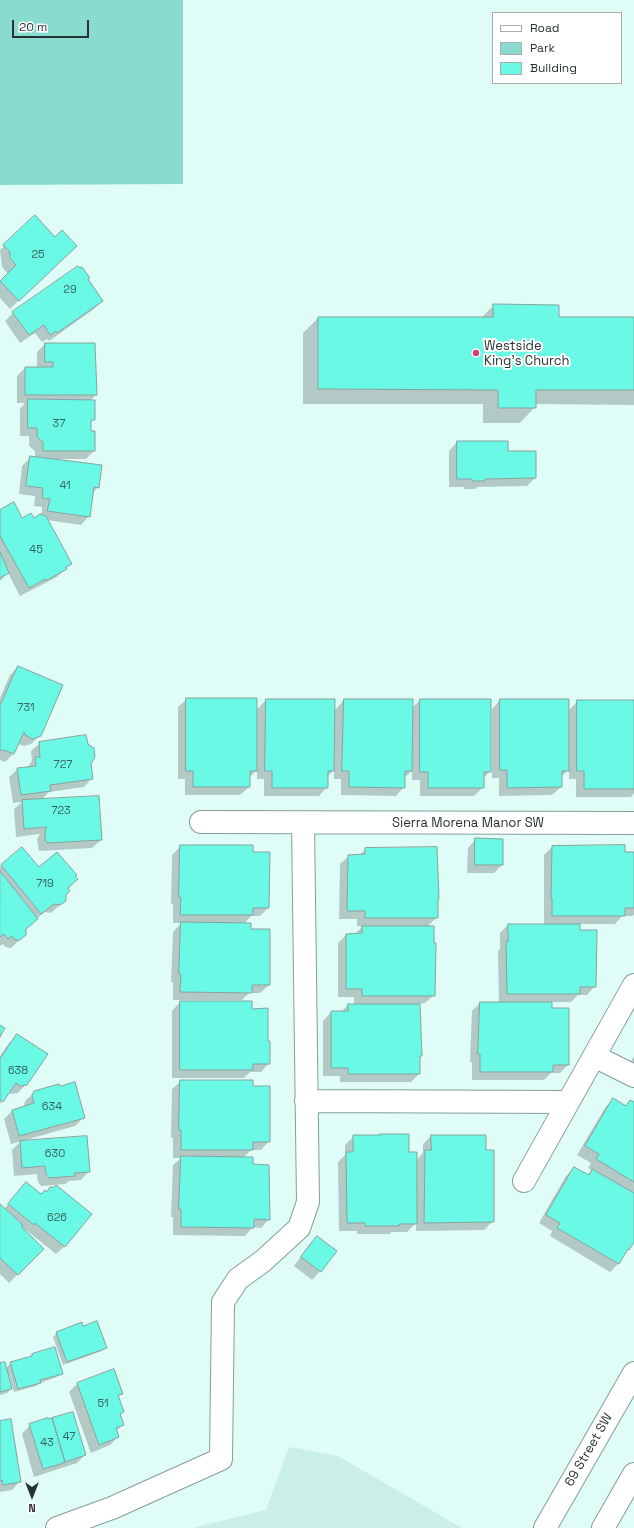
<!DOCTYPE html>
<style>
body{margin:0}
#map{position:relative;width:634px;height:1528px;overflow:hidden;background:#e0fcf7;font-family:"Space Grotesk",sans-serif}
canvas{display:block}
.legend{position:absolute;left:492px;top:12px;width:130px;height:72px;box-sizing:border-box;background:#fff;border:1px solid #a9adad;margin:0;padding:5px 7px;list-style:none;font-size:12px;color:#283331}
.legend li{display:flex;align-items:center;gap:8px;height:20px}
.legend b{width:20px;border:1px solid #a9adad}
.north{position:absolute;left:12px;top:1476px;width:40px;height:40px;-webkit-text-stroke:3px #fff;paint-order:stroke;rotate:180deg;font-size:11px;font-weight:700;line-height:16px;text-align:center;color:#283331}
.north::after{content:'';display:block;margin:auto;width:14px;height:18px;background:#283331;clip-path:polygon(50% 0,100% 100%,50% 72%,0 100%)}
.scale{position:absolute;left:12px;top:20px;width:77px;height:18px;box-sizing:border-box;border:2px solid #283331;border-top:0;padding-left:5px;font-size:12px;line-height:14px;white-space:nowrap;color:#283331;-webkit-text-stroke:3px #fff;paint-order:stroke}
</style>
<div id="map">
<canvas width="634" height="1528"></canvas>
<ul class="legend">
<li><b style="height:5px;background:#fff"></b>Road</li>
<li><b style="height:11px;background:#88dbce"></b>Park</li>
<li><b style="height:11px;background:#69f9e5"></b>Building</li>
</ul>
<div class="north">N</div>
<div class="scale">20 m</div>
</div>
<script>
const g = document.querySelector('canvas').getContext('2d');
g.lineJoin = 'round';
function fill(path, color) {
  g.fillStyle = color;
  g.fill(path, 'evenodd');
}
function trace(path, color, width, dash) {
  g.strokeStyle = color;
  g.lineWidth = width;
  g.lineCap = dash ? 'butt' : 'round';
  g.setLineDash(dash || []);
  g.stroke(path);
}
function label(font, color, halo, rows, align = 'center') {
  g.font = font + ' "Space Grotesk",sans-serif';
  g.lineWidth = 4;
  g.setLineDash([]);
  g.textBaseline = 'middle';
  g.strokeStyle = halo;
  g.fillStyle = color;
  for (const [text, x, y, turn = 0] of rows) {
    g.save();
    g.translate(x, y);
    g.rotate((+turn || 0) * Math.PI / 180);
    g.textAlign = isNaN(turn) ? turn : align;
    if (halo) g.strokeText(text, 0, 0);
    g.fillText(text, 0, 0);
    g.restore();
  }
}
fill(new Path2D(`
 M289 1447 338 1456 462 1528H192L266 1510Z`), '#caefe8');
fill(new Path2D(`
 M0 0H183V184L0 185Z`), '#88dbce');
fill(new Path2D(`
 M35 216 67 254 10 309 0 298V281L8 274 2 267 0 250Z
 M87 280 102 301 94 309 49 341 47 339 42 342 35 333 20 343 5 321 13 313Z
 M494 305 558 318H634V405L535 404V407L520 423H483V404H303V333L318 318H481Z
 M45 344 96 395 90 401 94 419 90 423V432L94 451 86 459H58V461L98 487 92 493 89 516 81 525 47 520 71 563 57 577 20 596 8 573 0 581V511L22 519H33L40 516 42 512V507L34 506 35 496 19 494 22 466 31 457 35 458V451L29 446V436H20V409L25 403H17V376L25 368H37V352Z
 M457 442 507 452 535 478 527 486 477 487 475 489H464V487H449V451Z
 M18 667 40 735 31 744 24 746 18 744 14 753 5 762 0 760V698L10 675Z
 M187 699 256 710 266 700H334V711L344 700 412 708 420 700 490 771 483 779V787L474 796H420V780H412V771L404 778V787L396 796 341 795V779H334V770L327 777V787L319 796H264V779H257V770L249 778V787L240 795H185V779H178V707Z
 M500 700 568 711 578 701H634V793L631 797H576V779H569V769L561 777V787L552 795 499 796V778H492V709Z
 M40 743 90 764 92 778 84 787 49 792 41 800 101 840 92 848 39 851 37 839 40 834 16 837 14 809 22 802 13 803 9 777 18 769 27 768 32 761 31 751Z
 M476 839 502 865 494 873H467L468 848Z
 M181 846 252 853H269L268 908 260 916H251L244 924 250 930 269 985 260 993H249L242 1000H173V982H171L173 932 181 923H173V904H171L172 855Z
 M552 847 634 853V915L632 916H622L615 924H579V931L595 986 587 995H578L571 1002H551V1009L568 1065 560 1073H551L544 1080H472V1062H470L472 1011 480 1003H499L498 951 500 949V933L508 925H544V855Z
 M22 848 38 868 74 876 77 879 68 889 65 895V900L51 913 45 912 36 919 25 930V935L11 948 5 947 3 944 0 946V867Z
 M366 849 437 917 427 927 434 995 425 1003 419 1004 421 1056 419 1057V1074L411 1082H340V1076H323V1021L331 1012H341L348 1005H354V997H338V943L346 935 355 934 363 926H357V919H339L340 864 349 856 359 855Z
 M180 1002 251 1010 267 1042 269 1063 261 1072H250L244 1078H172V1011Z
 M17 1035 26 1084 18 1093 11 1094 9 1092 0 1104V1056L9 1043Z
 M634 1056V1065L630 1063Z
 M181 1081 252 1087 269 1141 261 1150H251L243 1158 252 1165 269 1219 261 1228 253 1227 245 1236 173 1235V1217H171L173 1165 181 1158H173V1138H171L172 1089Z
 M35 1092 84 1117 75 1126 11 1144 4 1119 12 1111 25 1107 24 1104 26 1100Z
 M613 1099 625 1106 630 1101 634 1103V1239L619 1263 610 1272 550 1236 552 1231 539 1223 566 1176 574 1168 587 1175 592 1170 588 1168 591 1163 577 1155 605 1108Z
 M354 1136 408 1153 416 1161 423 1153V1144L431 1136 485 1151 493 1221 484 1230 416 1231V1223L407 1232H391L390 1234H357V1231H339L338 1162 345 1155V1145Z
 M21 1141 89 1171 81 1180 69 1181 65 1184 41 1186 38 1182 37 1174 14 1176 12 1150Z
 M26 1183 41 1195 46 1193 51 1188 65 1246 56 1254 26 1230 25 1231 43 1249 9 1283 0 1274V1205L4 1209Z
 M318 1237 320 1271 312 1280 294 1266 309 1245Z
 M82 1327 106 1347 102 1351 63 1365 53 1337 57 1333Z
 M32 1354 61 1373 57 1377 40 1383 36 1386 14 1392 9 1375H7L11 1389 7 1393 0 1395V1364L6 1368 11 1363 29 1358Z
 M113 1371 122 1393 118 1397 123 1412 119 1416 123 1425 116 1431 118 1437 110 1445 91 1453 69 1392 77 1384Z
 M0 1422 20 1481 12 1490 0 1492Z
 M30 1425 85 1455 77 1463 34 1477 22 1434Z`), '#0003');
const building = new Path2D(`
 M35 215 55 237 62 230 77 246 19 301 0 281 16 265 10 258V252L3 245Z
 M78 266 80 268 82 267 90 278 88 279 103 301 57 333 56 331 50 335 44 325 29 335 12 312Z
 M493 304 559 305V317H634V390H536V408H498V390L318 389V317H493Z
 M45 343H95L97 395H25V367H53V362H45Z
 M28 399 95 400V420H91V431H95V451H43V442L37 437V428H28Z
 M457 441H508V451H536V478L485 479V481H472V479H457Z
 M30 456 102 465 99 488 94 487 90 517 47 511 50 499 42 498 43 488 26 486Z
 M14 502 22 518 31 513 34 518 40 514 46 516 72 564 66 567 67 569 45 581V579L29 588 0 536V510Z
 M0 552 9 573 0 578Z
 M18 666 63 685 41 736 33 739 25 735 24 732 14 754 4 750 3 751 0 750V706Z
 M186 698H257V771H250V787H193V771H186Z
 M266 699H335L334 771H328V788H272V771H265Z
 M344 699H413L412 771H405V788L349 787V771H342Z
 M420 699H491V772H484V788H428V772H420Z
 M500 699H569V771H562V787L507 788V770H500Z
 M577 700H634V789H584V771H577Z
 M86 735 88 744 94 748 95 757 91 764 93 779 50 785 51 791 21 795 17 768 36 766 35 757H40L39 742Z
 M99 796 102 840 47 843 45 839V830L47 827 24 829 22 800Z
 M475 838 503 839V865H475Z
 M180 845H253V852H270L269 908H253V915H180L181 897H179Z
 M625 845V852H634V908H625V916H552V898H551L552 846Z
 M22 847 39 867 57 852 77 875 75 876 78 879 68 888 70 891 66 895V901L60 905 54 904 41 914 1 865Z
 M437 847 439 899H438V918H365V911H347L348 855 365 854V848Z
 M0 871 38 919 26 929V935L20 940H15L12 936 8 939 4 934 0 937Z
 M181 922 251 923V929H270V985H252V993L180 992 181 974H179Z
 M508 924H580V930H597L596 987H580V994H507L506 941H508Z
 M362 926H434V943H436L435 996H362V989H346V934L362 933Z
 M180 1001H252V1009L268 1008V1041H270V1064H253V1070H180Z
 M480 1002H552V1008H569V1065H553V1072H480V1054H478Z
 M348 1004H420L422 1056H420V1074H348V1068H331V1011H348Z
 M0 1025 5 1028 0 1037Z
 M17 1034 48 1054 27 1085 20 1086 16 1083 3 1102 0 1100V1059Z
 M180 1080H253V1086H270V1142H253V1150H181V1130H179Z
 M75 1082 85 1118 19 1136 12 1110 34 1103 32 1095 34 1091 59 1084 60 1086Z
 M613 1098 626 1106 630 1100 634 1102V1182L596 1159 599 1154 585 1146Z
 M380 1134H409V1152H417V1224H399V1226H365V1223H347L346 1152H353V1135H380Z
 M431 1135H486V1150H494V1222L424 1223 425 1150H431Z
 M87 1136 90 1172 74 1173 75 1176 49 1178 46 1174 45 1166 22 1168 20 1141Z
 M181 1156 253 1157V1164L269 1165 270 1220 254 1219V1228L181 1227V1209H179Z
 M574 1167 589 1175 592 1169 634 1193V1242L629 1250 628 1249 619 1264 557 1228 560 1223 546 1215Z
 M26 1182 41 1194 45 1190 47 1192 50 1187H54L56 1185 92 1214 65 1247 35 1223 34 1225 8 1204Z
 M0 1204 23 1225 21 1226 44 1249 18 1275 0 1258Z
 M317 1236 337 1251 321 1272 301 1257Z
 M97 1321 107 1348 67 1362 56 1332 82 1322 83 1326Z
 M55 1347 63 1374 40 1380 41 1383 18 1389 10 1362 32 1356V1354Z
 M5 1362 12 1389 0 1392V1363Z
 M114 1369 123 1394 118 1395 124 1412 120 1414 124 1425 116 1428 119 1437 99 1445 77 1383Z
 M73 1412 86 1455 65 1462 52 1418Z
 M48 1418V1419L52 1418 65 1462 61 1463V1464L43 1469 29 1424Z
 M11 1419 21 1482 3 1485 2 1480 0 1481V1421Z`);
fill(building, '#69f9e5');
trace(building, '#88a29e', 1);
const street = new Path2D(`
 M201 822 634 823
 M594 1056 634 1076
 M306 1101 568 1102
 M524 1181 634 985
 M57 1528 112 1508 221 1459 223 1302 238 1279 263 1261 299 1228 308 1202 303 823`);
const secondary = new Path2D(`
 M545 1528 634 1373
 M603 1528 634 1474`);
trace(street, '#839e99', 24);
trace(secondary, '#839e99', 24);
trace(street, '#fff', 22);
trace(secondary, '#fff', 22);
for (const [x, y, r, color] of [
 [476,353,4,"#d0426e"]
]) {
  const dot = new Path2D();
  dot.arc(x, y, r, 0, 2 * Math.PI);
  g.fillStyle = color;
  g.fill(dot);
  trace(dot, '#fff', 1.5);
}
label('11px', '#38645e', null, [
 ["25",38,255],
 ["29",70,290],
 ["37",59,424],
 ["41",65,486],
 ["45",36,550],
 ["731",26,708],
 ["727",63,765],
 ["723",61,811],
 ["719",45,884],
 ["638",18,1071],
 ["634",52,1107],
 ["630",55,1154],
 ["626",57,1218],
 ["51",103,1404],
 ["47",69,1437],
 ["43",47,1443]
]);
label('13px', '#283331', '#fff', [
 ["Westside",484,346],
 ["King's Church",484,361]
], 'left');
label('13px', '#283331', '#fff', [
 ["Sierra Morena Manor SW",468,823],
 ["69 Street SW",589,1450,-60]
]);
</script>
